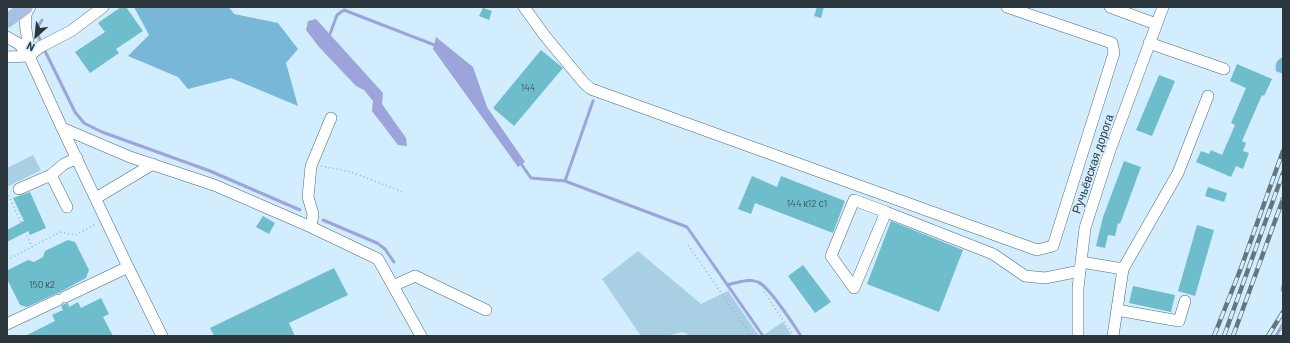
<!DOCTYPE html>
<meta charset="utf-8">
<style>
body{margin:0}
#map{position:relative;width:1290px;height:343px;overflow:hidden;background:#d2edfd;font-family:Barlow,sans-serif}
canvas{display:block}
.frame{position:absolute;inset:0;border:8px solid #2c373d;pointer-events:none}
.north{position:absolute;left:16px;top:16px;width:40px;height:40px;-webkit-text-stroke:3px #d2edfd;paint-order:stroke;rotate:207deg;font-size:11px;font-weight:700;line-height:16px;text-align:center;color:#2c373d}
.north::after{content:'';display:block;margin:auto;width:14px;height:18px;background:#2c373d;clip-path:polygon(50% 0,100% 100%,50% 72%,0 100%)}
</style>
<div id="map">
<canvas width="1290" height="343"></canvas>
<div class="frame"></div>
<div class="north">N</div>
</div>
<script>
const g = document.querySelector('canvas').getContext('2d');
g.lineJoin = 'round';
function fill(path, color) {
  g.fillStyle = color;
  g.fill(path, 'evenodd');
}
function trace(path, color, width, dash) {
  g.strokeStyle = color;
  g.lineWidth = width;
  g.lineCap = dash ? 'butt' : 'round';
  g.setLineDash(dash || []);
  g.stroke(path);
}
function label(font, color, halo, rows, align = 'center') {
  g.font = font + ' Barlow,sans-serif';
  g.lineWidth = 3.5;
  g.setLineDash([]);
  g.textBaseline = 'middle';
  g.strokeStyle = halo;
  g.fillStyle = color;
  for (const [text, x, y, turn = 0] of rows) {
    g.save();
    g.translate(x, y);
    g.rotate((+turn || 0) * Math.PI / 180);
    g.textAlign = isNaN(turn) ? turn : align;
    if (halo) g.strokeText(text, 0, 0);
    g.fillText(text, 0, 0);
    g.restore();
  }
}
fill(new Path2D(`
 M33 155 41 170 7 187V168Z
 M638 251 701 304 728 291 759 336H691L682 332 667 336H641L602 279Z
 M783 322 792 336H762Z`), '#a8cfe4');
fill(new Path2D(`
 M134 7H229L234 14 278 23 298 49 286 63 298 106 231 78 188 89 178 77 128 56 149 35Z
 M1283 57V74L1276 71C1275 64 1276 60 1283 57Z`), '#78b7d8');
fill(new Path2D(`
 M316 19 383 93 382 104 406 138 407 146 398 145 372 111 373 101 364 90 356 86 319 47 306 30 308 21Z
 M436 37 473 67 487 107 525 162 518 167 433 49Z`), '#9ca4db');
trace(new Path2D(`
 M330 34 337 15 344 10 437 46
 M40 40C36 30 36 29 42 20
 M45 51 75 112 84 123 102 132 210 171 300 210
 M593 101 565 181 687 227 763 336
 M519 161 531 178 565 181
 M323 220 377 243 385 249 394 262
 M727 285C736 283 749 278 758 282 770 287 793 324 801 336
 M1283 286 1282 290 1283 291
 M1276 336 1283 324`), '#9ca4db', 3);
fill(new Path2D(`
 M121 7H126L143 31 116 49 119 53 90 73 75 52 105 32 98 23Z
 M817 7H824L821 18 814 16Z
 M483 8 492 11 489 20 479 16Z
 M541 50 563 68 514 126 493 108Z
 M1237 64 1272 79 1264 96 1262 95 1242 141 1246 143 1243 151 1249 153 1243 169 1236 166 1231 177 1196 162 1201 151 1209 154 1211 150 1222 155 1235 125 1231 123 1246 88 1230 81Z
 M1159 75 1175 81 1152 136 1136 130Z
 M1124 161 1141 167 1120 224 1118 223 1115 236 1108 235 1105 248 1096 246 1103 217Z
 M752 176 777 187 781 176 845 201 833 233 755 203 751 214 738 209Z
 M1208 187 1227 193 1224 202 1205 196Z
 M30 192 46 228 30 235 28 231 7 242V230L24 221 13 198Z
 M263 216 275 223 269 234 256 227Z
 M891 221 963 250 939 312 867 284Z
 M1197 225 1214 230 1195 296 1178 291Z
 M68 240 75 242 89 270 86 278 62 291 59 293 55 294 27 307 20 305 7 279 8 270 28 260 34 262 43 257 45 251Z
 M803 265 831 302 815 313 788 276Z
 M334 268 348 295 289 323 295 336H214L210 328Z
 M1133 286 1175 295 1171 312 1129 303Z
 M101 298 109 314 103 317 113 336H25L55 321 52 315 63 310 61 306 64 304 68 303 69 307 78 302 81 308Z`), '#6ebdcc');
const minor = new Path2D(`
 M524 7 545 36 584 83 591 89 1037 250 1053 246 1114 53 1112 43 1007 7
 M1110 7 1156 24
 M7 37 19 44 29 56 62 128 130 157 214 185 311 227 378 259 421 336
 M1149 43 1224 69
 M26 52C31 40 23 29 26 16 26 13 28 10 30 7
 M7 57 29 56 40 47 71 31 103 7
 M62 128 128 267 65 297
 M51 175 67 207
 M19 189 51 175 64 164 77 158
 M96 198 153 164
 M854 200 886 212 854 288 831 256Z
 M886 212 993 254 1025 276 1045 278 1080 271
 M311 227 313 214 308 197 311 166 331 118
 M1081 262 1123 269
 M128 267 162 336
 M393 286 415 276 486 310
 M1117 310 1179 321 1185 301
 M7 324 58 300
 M1078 336V288L1085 228 1110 150 1163 7
 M1113 336 1123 269 1178 173 1208 96`);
const major = new Path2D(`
 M7 21 26 7`);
trace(minor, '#516977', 12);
trace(major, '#fff', 15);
trace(new Path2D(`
 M321 166 351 172 403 192
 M7 192 32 247
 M688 245 751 336
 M7 260 60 232 76 235 96 224
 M764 292 794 336`), '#9bb1bd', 1.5, [1, 3]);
trace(minor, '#fff', 11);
trace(major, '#a7c1e2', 14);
const rail = new Path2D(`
 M1214 336 1241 268 1283 151
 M1224 336 1283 173
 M1233 336 1283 199
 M1268 336 1283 312`);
trace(rail, '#65767f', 4.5);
trace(rail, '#d2edfd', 3, [9]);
label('10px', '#3c5861', null, [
 ["144",528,88],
 ["144 к12 с1",807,204],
 ["150 к2",42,285]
]);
label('12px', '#2c373d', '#d2edfd', [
 ["Ручьёвская дорога",1093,164,-71]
]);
</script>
